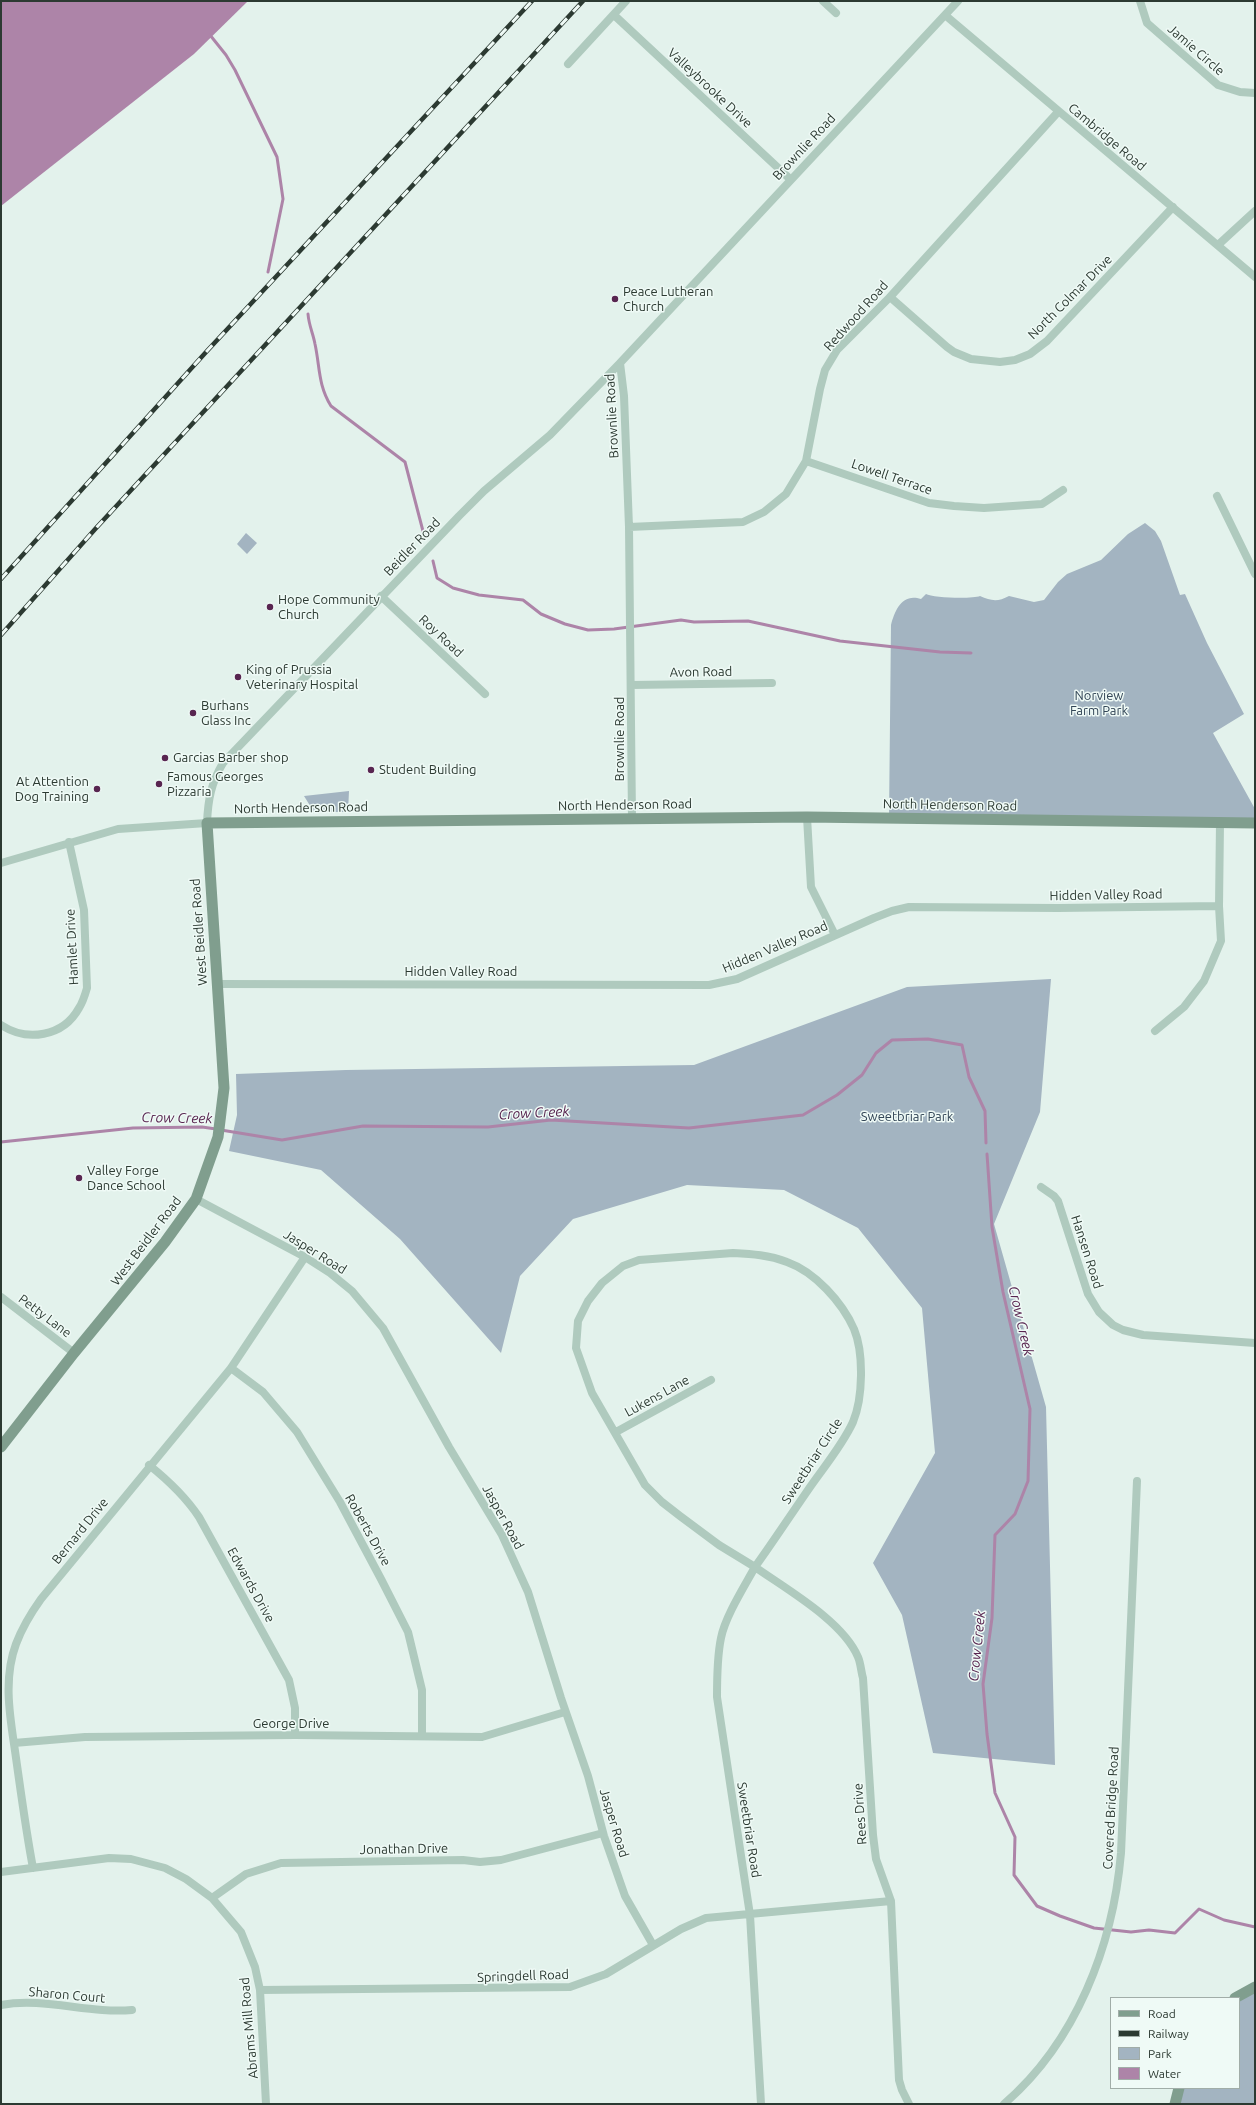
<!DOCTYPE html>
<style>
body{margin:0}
#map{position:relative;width:1256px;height:2105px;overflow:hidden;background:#e3f2ec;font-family:Ubuntu,sans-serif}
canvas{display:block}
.frame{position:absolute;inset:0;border:2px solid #2c3a32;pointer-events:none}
.legend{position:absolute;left:1110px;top:1997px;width:130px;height:92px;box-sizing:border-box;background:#effaf6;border:1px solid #a1ada8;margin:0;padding:5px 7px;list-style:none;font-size:12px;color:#2c3a32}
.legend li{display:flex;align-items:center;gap:8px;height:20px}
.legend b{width:20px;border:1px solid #a1ada8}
</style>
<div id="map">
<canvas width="1256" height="2105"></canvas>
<div class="frame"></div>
<ul class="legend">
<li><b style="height:5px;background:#809e8e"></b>Road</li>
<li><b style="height:5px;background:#2c3a32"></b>Railway</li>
<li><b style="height:11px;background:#a3b4c1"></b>Park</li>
<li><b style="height:11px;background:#ad84a8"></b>Water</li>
</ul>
</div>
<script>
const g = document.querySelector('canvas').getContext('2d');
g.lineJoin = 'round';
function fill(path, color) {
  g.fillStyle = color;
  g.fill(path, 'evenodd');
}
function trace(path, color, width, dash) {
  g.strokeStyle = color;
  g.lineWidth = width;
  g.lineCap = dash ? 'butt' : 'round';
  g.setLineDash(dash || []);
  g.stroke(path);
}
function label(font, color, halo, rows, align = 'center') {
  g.font = font + ' Ubuntu,sans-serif';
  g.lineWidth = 3;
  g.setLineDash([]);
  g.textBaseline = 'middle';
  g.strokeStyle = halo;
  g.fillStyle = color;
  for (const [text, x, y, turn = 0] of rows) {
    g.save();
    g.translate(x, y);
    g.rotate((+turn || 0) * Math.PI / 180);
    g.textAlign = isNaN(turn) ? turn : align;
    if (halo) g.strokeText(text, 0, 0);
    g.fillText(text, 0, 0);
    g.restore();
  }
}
fill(new Path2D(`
 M1145 523 1155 531 1161 541 1180 595 1185 594 1207 643 1244 714 1213 733 1255 809V823L889 818 891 625C895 610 902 593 921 599L926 594C932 598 973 599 980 596 991 601 998 602 1009 596L1034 602 1044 600 1058 582 1067 574 1101 560 1128 534Z
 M246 533 257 543 247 554 237 544Z
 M349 791 348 812H314L304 796Z
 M1051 979 1040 1112 994 1224 1046 1407 1055 1765 933 1753 902 1615 873 1563 935 1453 922 1308 858 1228 784 1190 687 1185 573 1219 520 1276 501 1353 400 1239 321 1170 229 1151 237 1115 236 1074 346 1070 694 1065 907 987Z
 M1255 1987V2104H1175L1179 2088H1239V1998Z`), '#a3b4c1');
fill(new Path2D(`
 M1 1H248L194 54 1 206Z`), '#ad84a8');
trace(new Path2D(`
 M210 35 226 55 235 70 277 157 283 199 268 272
 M308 314C309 326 313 333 315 344 320 367 318 385 331 406L405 462 424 535
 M433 561 437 578 453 588 479 595 523 600 541 614 565 624 588 630 614 629 681 620 694 622 748 621 840 641 940 652 971 653
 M221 1130 282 1140 363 1126 488 1127 551 1120 689 1128 803 1115 837 1095 862 1075 876 1053 892 1040 928 1039 962 1045 969 1077 985 1111 986 1143
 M1 1142 133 1128 202 1127 216 1129
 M987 1154 992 1227 1003 1292 1030 1409 1028 1481 1015 1514 995 1535 992 1618 983 1684 987 1734 995 1793 1015 1837 1014 1875 1037 1906 1060 1916 1094 1928 1131 1932 1149 1930 1175 1933 1199 1909 1224 1920 1255 1927`), '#ad84a8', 3);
trace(new Path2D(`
 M823 1 836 13
 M1140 1 1147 23 1218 85 1240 92 1255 93
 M614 15 790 179
 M945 15 1255 277
 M568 64 626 1
 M1218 245 1255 211
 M890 297 947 347 954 352 971 359 1000 362 1015 360 1030 354 1047 341 1173 207
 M806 461 929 503 954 506 984 508 1042 504 1063 490
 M1217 496 1255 574
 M629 527 743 522 764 512 786 494 806 461 820 389 825 370 837 350 890 297 1058 112
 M381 596 485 694
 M631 685 772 683
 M807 817 811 887 835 935
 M632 819 629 527 624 396 620 363 958 1
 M1 863 118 829 207 823C208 800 211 783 223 763L459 516 484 491 550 435 620 363
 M217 984 709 985 737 979 874 918 892 911 909 907 1058 908 1219 906
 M1 1025C27 1042 63 1037 79 1008 83 1002 85 995 87 988L84 910 69 842
 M1155 1031 1184 1007 1204 981 1221 941 1219 906 1220 823
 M1041 1187 1054 1196 1058 1201 1088 1294 1099 1312 1113 1325 1123 1330 1143 1335 1255 1343
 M196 1199 305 1257 330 1273 352 1291 383 1328 449 1447 502 1535 528 1592 561 1698 588 1776 604 1836 625 1896 653 1945
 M733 1253C752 1254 769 1255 787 1262 815 1272 842 1302 854 1329 864 1353 863 1398 853 1422 842 1446 823 1468 808 1490 790 1516 773 1542 755 1567L719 1545 680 1516 662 1502 645 1485 592 1393 576 1348 578 1321 588 1301 602 1283 623 1266 639 1260Z
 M1 1297 74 1353
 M231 1368 263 1392 297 1432 340 1502 381 1579 408 1632 422 1690V1736
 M616 1432 711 1380
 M149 1465C169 1481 185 1496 199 1517L289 1680 295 1708V1735
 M14 1743 85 1737 295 1735 482 1737 565 1712
 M33 1868C25 1826 20 1785 14 1744 9 1711 4 1676 16 1644 22 1628 31 1613 41 1599L231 1368 305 1257
 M1 1872 109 1858 131 1859 165 1868 186 1879 212 1898 241 1932 255 1967 260 1990 266 2104
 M212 1898 246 1874 281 1863 463 1860 480 1862 501 1860 603 1833
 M260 1990 570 1987 606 1974 681 1929 706 1918 891 1901
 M1 2005C44 1997 89 2014 132 2010
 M761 2104 750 1915 717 1697C717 1678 717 1657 721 1638 725 1617 744 1587 755 1567 786 1589 843 1621 858 1657 861 1664 861 1672 863 1678L873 1835 876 1859 891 1901 899 2080 902 2090 909 2104
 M1004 2104C1076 2042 1113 1946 1121 1853L1137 1481`), '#afcabe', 8);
trace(new Path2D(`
 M1 1447 74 1353 165 1242 196 1199 218 1137 224 1088 207 823 807 817 1255 823
 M1235 1998 1255 1987
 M1175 2104 1179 2088`), '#809e8e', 11);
const rail = new Path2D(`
 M1 579 207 351 532 1
 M1 635 97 527 583 1`);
trace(rail, '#2c3a32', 4.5);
trace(rail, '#effaf6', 3, [9]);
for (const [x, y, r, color] of [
 [615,299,4,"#582550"],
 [270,607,4,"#582550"],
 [238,677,4,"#582550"],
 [193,713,4,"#582550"],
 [165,758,4,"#582550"],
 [371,770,4,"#582550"],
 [159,784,4,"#582550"],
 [97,789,4,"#582550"],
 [79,1178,4,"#582550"]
]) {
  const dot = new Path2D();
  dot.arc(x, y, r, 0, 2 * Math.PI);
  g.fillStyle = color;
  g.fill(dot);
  trace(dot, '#effaf6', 1.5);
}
label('13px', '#2c3a32', '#effaf6', [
 ["Jamie Circle",1196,50,41],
 ["Valleybrooke Drive",710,88,43],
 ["Cambridge Road",1107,137,40],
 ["Brownlie Road",804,147,-47],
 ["North Colmar Drive",1070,297,-45],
 ["Redwood Road",856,316,-48],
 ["Brownlie Road",612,416,-93],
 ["Lowell Terrace",892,477,19],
 ["Beidler Road",412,547,-46],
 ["Roy Road",441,636,43],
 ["Avon Road",701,672,-1],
 ["Brownlie Road",620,739,-90],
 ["North Henderson Road",625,805,-1],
 ["North Henderson Road",950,805,1],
 ["North Henderson Road",301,808,-1],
 ["Hidden Valley Road",1106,895,-1],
 ["West Beidler Road",199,932,-94],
 ["Hamlet Drive",72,947,-93],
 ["Hidden Valley Road",775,947,-23],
 ["Hidden Valley Road",461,972],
 ["West Beidler Road",146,1241,-53],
 ["Jasper Road",315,1252,32],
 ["Hansen Road",1087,1252,72],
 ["Petty Lane",45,1316,37],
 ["Lukens Lane",657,1396,-29],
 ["Sweetbriar Circle",812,1461,-57],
 ["Jasper Road",503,1517,61],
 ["Roberts Drive",368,1530,61],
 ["Bernard Drive",80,1531,-51],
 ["Edwards Drive",251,1585,61],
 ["George Drive",291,1724],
 ["Covered Bridge Road",1111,1808,-87],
 ["Rees Drive",860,1814,-94],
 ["Jasper Road",614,1823,73],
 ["Sweetbriar Road",749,1830,81],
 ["Jonathan Drive",404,1849,-1],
 ["Springdell Road",523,1976,-2],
 ["Sharon Court",67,1995,5],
 ["Abrams Mill Road",249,2028,-95]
]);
label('13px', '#2c3a32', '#effaf6', [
 ["Peace Lutheran",623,292],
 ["Church",623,307],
 ["Hope Community",278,600],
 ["Church",278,615],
 ["King of Prussia",246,670],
 ["Veterinary Hospital",246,685],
 ["Burhans",201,706],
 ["Glass Inc",201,721],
 ["Garcias Barber shop",173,758],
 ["Student Building",379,770],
 ["Famous Georges",167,777],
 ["Pizzaria",167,792],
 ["At Attention",89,782,"right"],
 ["Dog Training",89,797,"right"],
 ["Valley Forge",87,1171],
 ["Dance School",87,1186]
], 'left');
label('13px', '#324556', '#effaf6', [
 ["Norview",1099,696],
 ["Farm Park",1099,711],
 ["Sweetbriar Park",907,1117]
]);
label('italic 14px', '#582550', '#effaf6', [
 ["Crow Creek",534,1113,-3],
 ["Crow Creek",177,1118,1],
 ["Crow Creek",1021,1321,77],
 ["Crow Creek",977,1646,-84]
]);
</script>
